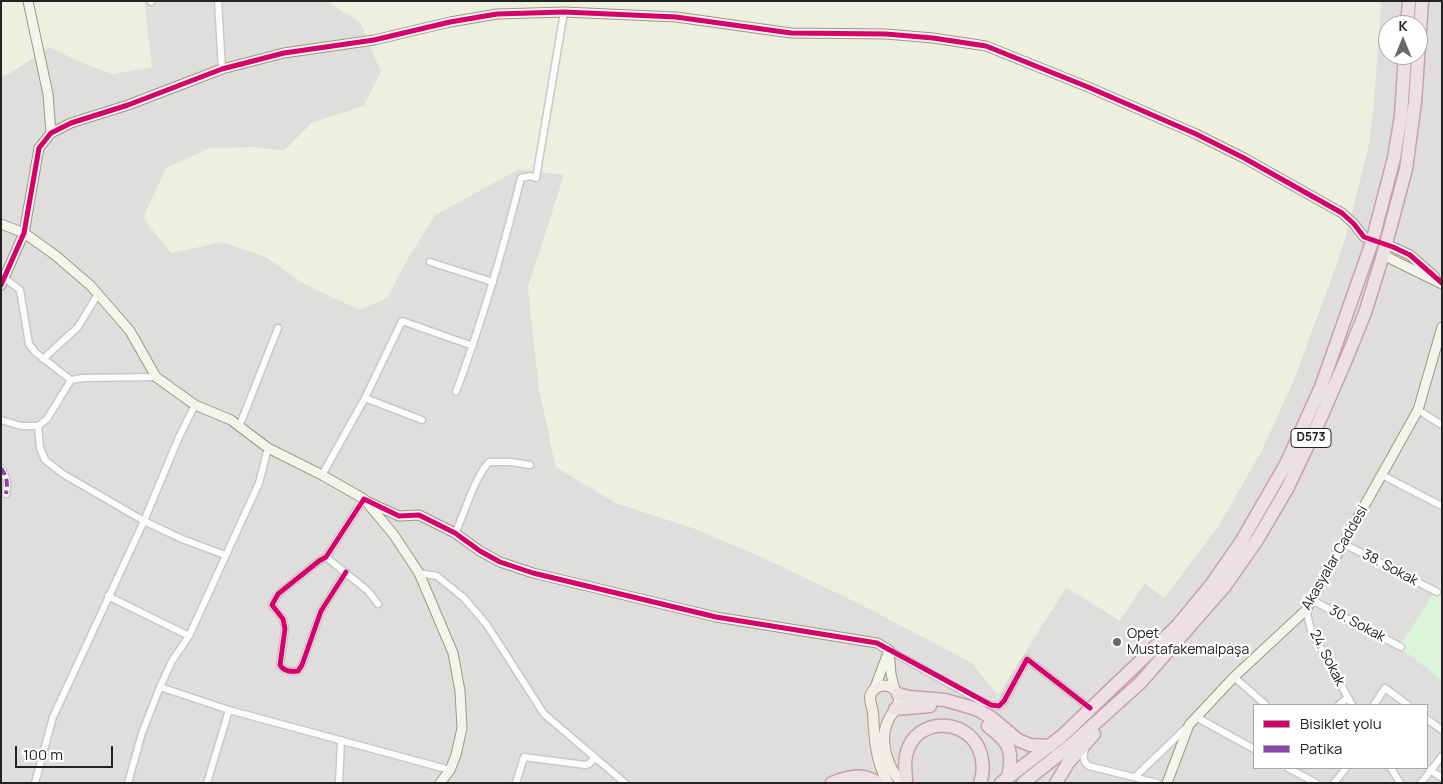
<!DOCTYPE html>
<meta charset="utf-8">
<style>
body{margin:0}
#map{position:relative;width:1443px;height:784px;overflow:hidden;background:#f0eeeb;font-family:Manrope,sans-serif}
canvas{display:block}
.frame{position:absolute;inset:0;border:2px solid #222;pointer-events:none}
.legend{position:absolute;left:1253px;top:704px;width:175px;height:65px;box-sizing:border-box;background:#fff;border:1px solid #a7a7a7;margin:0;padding:6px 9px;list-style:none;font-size:15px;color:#222}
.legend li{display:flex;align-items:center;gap:10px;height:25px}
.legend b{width:25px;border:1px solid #a7a7a7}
.north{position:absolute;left:1378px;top:15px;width:50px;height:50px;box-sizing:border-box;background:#fff;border:1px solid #a7a7a7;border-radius:50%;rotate:0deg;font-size:14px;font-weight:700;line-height:20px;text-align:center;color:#222}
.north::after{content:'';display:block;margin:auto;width:18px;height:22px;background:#6a6968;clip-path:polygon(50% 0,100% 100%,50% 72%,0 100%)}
.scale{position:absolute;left:15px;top:746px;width:98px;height:22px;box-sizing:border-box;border:2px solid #222;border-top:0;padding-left:6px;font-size:15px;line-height:18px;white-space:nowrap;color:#222;-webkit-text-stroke:4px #fff;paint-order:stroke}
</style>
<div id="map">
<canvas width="1443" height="784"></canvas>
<div class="frame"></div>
<ul class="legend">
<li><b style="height:6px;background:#d6006c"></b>Bisiklet yolu</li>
<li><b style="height:6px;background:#8e44ad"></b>Patika</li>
</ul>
<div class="north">K</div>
<div class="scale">100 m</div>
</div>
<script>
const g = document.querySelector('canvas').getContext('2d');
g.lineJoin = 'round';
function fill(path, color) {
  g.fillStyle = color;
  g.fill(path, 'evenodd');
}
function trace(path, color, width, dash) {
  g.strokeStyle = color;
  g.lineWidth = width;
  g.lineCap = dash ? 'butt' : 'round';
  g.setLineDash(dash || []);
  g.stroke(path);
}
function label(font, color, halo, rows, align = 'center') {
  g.font = font + ' Manrope,sans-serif';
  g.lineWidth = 4.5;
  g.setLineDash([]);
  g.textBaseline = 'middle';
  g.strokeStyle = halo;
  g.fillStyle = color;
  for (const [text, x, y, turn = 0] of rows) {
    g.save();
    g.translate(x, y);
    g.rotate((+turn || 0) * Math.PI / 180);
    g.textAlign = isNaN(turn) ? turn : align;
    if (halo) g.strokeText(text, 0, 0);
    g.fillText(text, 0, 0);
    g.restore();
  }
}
fill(new Path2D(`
 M144 1H327L361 23 381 72 364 106 312 123 284 151 253 147 171 252 223 242 266 257 306 285 410 255 435 215 519 169 565 175 528 287 539 388 556 467 616 503 693 528 766 559 856 602 971 662 998 695 1067 586 1145 583 1164 598 1189 564 1261 452 1295 377 1336 266 1346 235 1367 152 1373 113 1381 1H1442V783H1V76L10 73 49 47 85 64 151 67ZM1388 25H1418V55H1388ZM1254 705H1427V768H1254Z`), '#dfdedc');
fill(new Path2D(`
 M1 1H144L152 67 112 74 85 64 50 47 10 73 1 76Z
 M327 1H1381L1373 113 1367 152 1346 235 1295 377 1261 452 1218 527 1164 598 1145 583 1120 621 1066 587 998 695 971 662 856 602 766 559 693 528 616 503 556 467 539 388 528 287 564 175 519 169 435 215 410 255 387 298 360 310 306 285 266 257 223 242 171 253 143 218 166 168 210 148 253 147 284 151 312 123 364 106 381 72 361 23Z`), '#efefdf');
fill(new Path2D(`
 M1442 581V680L1399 647Z`), '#daf5da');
const street = new Path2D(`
 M218 1 222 69
 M151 2 152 1
 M430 262 493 282
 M2 276 20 290 29 344 35 352 71 380 83 378 156 377
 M43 359 78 327 98 294
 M456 392C482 322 503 250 521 178L530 176 536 178 564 12
 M365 398 422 420
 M1418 410 1442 425
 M1 420 21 426H38L40 448 45 460 63 474 144 521 182 539 225 555
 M38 426 47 419 71 380
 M239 427 278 328
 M1 468C7 477 8 483 6 494
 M322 475 365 398 402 321 473 346
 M1382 475 1442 506
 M455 533C466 511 473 480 489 462H511L530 465
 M1344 544 1437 592
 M326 557 368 591 378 604
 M346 572 321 611 302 665 298 671C291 672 284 672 280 665L285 629 283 619 272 605 278 594 319 561 326 557 364 499
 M419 573 437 576 464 598 487 625 544 714 625 783
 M108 596 189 636
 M1312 600 1401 647
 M1306 610 1311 630 1352 705
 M889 650 982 702 991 705 999 706 1004 701 1027 659 1090 708
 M1234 677 1266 705
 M160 687 229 710 450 770
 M1339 705 1347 698
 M1374 705 1385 688 1408 705
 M1196 717 1254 749
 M1427 719 1442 730
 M1085 748C1083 757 1082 760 1089 766L1157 783
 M1288 768 1316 783
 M1391 768 1400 783
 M1430 770 1442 778
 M1135 777 1186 728
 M35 783 53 717 144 521 179 437 195 405
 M128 783 142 733 160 687 172 661 189 636 259 483 268 448
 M207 783 229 710
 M339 783 341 740
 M516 783 524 757 585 765 589 764 594 758
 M1334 783 1346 768
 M1421 783 1442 756`);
const secondary = new Path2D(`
 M28 1 48 94 51 133
 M1 224 24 233 55 255 91 286 130 331 156 377 195 405 231 420 268 448 322 475 364 499 394 535 419 573 453 653 460 691 462 728 456 755 450 770 440 783
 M1393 247 1410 255 1435 277
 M1383 255 1442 284
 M1 285 24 233 39 148 51 133 71 123 128 105 222 69 284 53 374 40 450 22 497 14 564 12 676 17 791 33 886 34 933 38 986 46 1088 87 1196 134 1244 158 1342 213 1354 224 1364 237
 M366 501 399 516 419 515 455 533 480 551 500 562 533 573 716 617 877 643 889 650
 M874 690 889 650 891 674 895 690
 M1167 783 1189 725 1234 677 1306 610 1418 410 1442 327`);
const primary = new Path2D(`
 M888 783C878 766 875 747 874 728 873 721 874 714 872 708 871 704 870 702 870 697 871 693 873 690 876 688 886 682 898 688 899 699 900 707 892 712 889 719 878 740 887 767 902 783`);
const highway = new Path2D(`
 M1407 25 1409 1
 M898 694 909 697 945 700 976 709 992 718 1018 740 1030 745 1050 746
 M895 709 930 706
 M988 726C1009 742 1014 750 1008 777
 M832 783C848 776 863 773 878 783
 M906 783C906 774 904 764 906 756 914 713 976 717 982 760 983 767 983 776 980 783
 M1001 783 1062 736 1177 626 1211 585 1241 542 1286 464 1321 387 1372 242 1394 158 1401 116 1405 55
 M1023 783 1071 745 1140 683 1225 586 1257 540 1287 489 1318 424 1345 362 1365 313 1383 255 1406 169 1415 102 1422 1
 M1056 783 1068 763 1094 734`);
trace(street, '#c9c8c7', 9);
trace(secondary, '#999a82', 11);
trace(primary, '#a79c86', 12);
trace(highway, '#c5a2ac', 15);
trace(street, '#fdfcfc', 6);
trace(secondary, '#f4f4ed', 9);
trace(primary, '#f3ede7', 10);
trace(highway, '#ece0e2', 12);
trace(new Path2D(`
 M1 468C7 477 8 483 6 494`), '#8e44ad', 4, [8, 4]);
trace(new Path2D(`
 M1 285 24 233 39 148 51 133 71 123 128 105 222 69 284 53 374 40 450 22 497 14 564 12 676 17 791 33 886 34 933 38 986 46 1088 87 1196 134 1244 158 1342 213 1354 224 1364 237 1393 247 1410 255 1442 283
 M346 572 321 611 302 665 298 671C291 672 284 672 280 665L285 629 283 619 272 605 278 594 319 561 326 557 364 499 399 516 419 515 455 533 480 551 500 562 533 573 716 617 877 643 991 705 999 706 1004 701 1027 659 1090 708`), '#d6006c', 5);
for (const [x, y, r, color] of [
 [1117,642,5,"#6a6968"]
]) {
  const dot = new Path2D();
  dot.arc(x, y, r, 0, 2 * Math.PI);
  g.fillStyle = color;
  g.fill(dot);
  trace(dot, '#fff', 2);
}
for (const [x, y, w] of [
 [1311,438,40]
]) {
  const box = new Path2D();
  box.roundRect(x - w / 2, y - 9.5, w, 19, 4);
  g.fillStyle = '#fff';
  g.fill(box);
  trace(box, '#222', 1);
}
label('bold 12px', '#222', null, [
 ["D573",1311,438]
]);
label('14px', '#222', '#fff', [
 ["Akasyalar Caddesi",1335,558,-60],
 ["38. Sokak",1390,568,28],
 ["30. Sokak",1357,624,28],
 ["24. Sokak",1327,658,63]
]);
label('14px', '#222', '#fff', [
 ["Opet",1127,634],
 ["Mustafakemalpaşa",1127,650]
], 'left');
</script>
